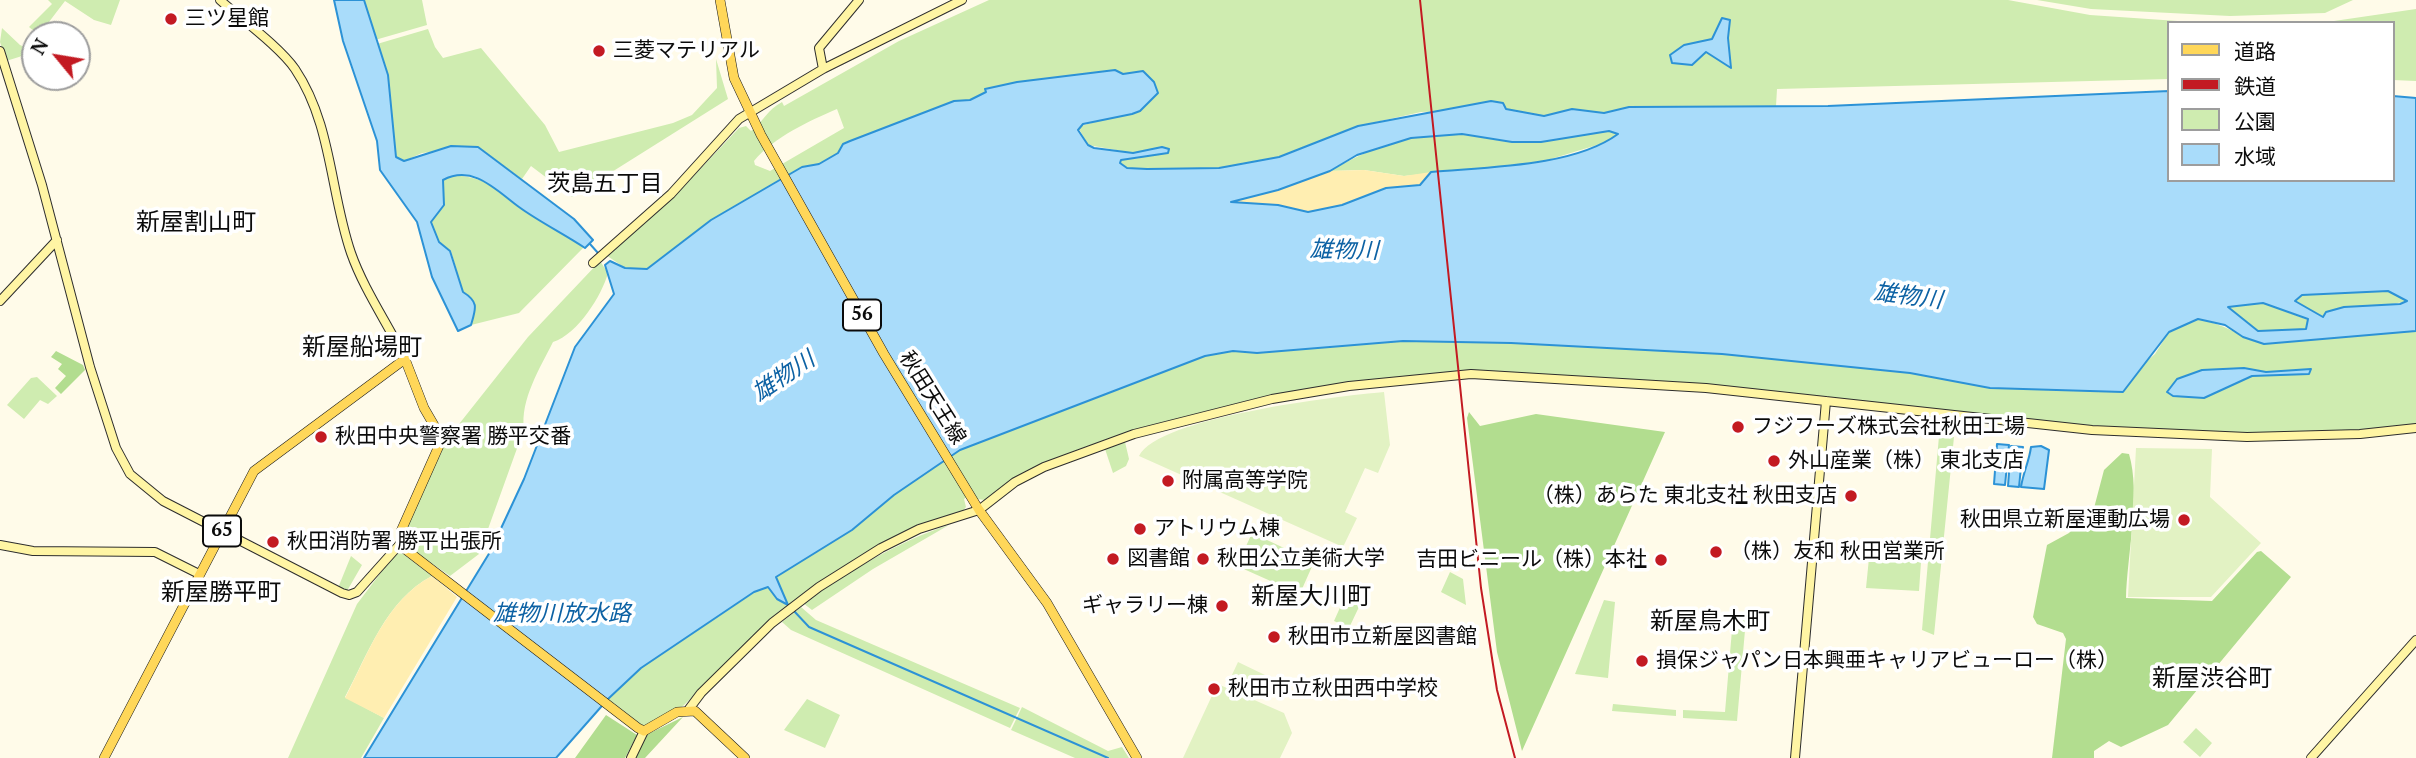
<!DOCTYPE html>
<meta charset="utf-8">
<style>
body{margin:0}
#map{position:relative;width:2416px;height:758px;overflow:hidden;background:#fffbe9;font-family:"PT Serif","Noto Sans JP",serif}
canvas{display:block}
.legend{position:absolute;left:2167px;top:21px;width:228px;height:161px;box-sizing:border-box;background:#fff;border:2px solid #9d9d9d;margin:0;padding:9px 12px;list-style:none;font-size:21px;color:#0b0b0b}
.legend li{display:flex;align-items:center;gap:14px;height:35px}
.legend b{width:35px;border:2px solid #9d9d9d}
.north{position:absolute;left:21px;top:21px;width:70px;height:70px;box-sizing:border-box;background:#fff;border:2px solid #9d9d9d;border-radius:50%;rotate:300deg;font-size:19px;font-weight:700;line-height:28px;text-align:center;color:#0b0b0b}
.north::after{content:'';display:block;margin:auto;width:24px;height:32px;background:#c31a22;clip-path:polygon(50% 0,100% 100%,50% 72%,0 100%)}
</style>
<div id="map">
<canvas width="2416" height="758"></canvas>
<ul class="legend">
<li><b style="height:9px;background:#ffd759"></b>道路</li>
<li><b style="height:9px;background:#c31a22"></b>鉄道</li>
<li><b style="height:19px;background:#cfecb0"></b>公園</li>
<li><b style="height:19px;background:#a9dcfa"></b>水域</li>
</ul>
<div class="north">N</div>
</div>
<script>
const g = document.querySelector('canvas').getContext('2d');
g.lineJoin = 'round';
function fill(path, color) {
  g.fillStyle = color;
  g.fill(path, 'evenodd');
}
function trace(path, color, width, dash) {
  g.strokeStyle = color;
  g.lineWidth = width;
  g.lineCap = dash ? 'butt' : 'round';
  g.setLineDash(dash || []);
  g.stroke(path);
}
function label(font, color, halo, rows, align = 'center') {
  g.font = font + ' "PT Serif","Noto Sans JP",serif';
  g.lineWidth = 7;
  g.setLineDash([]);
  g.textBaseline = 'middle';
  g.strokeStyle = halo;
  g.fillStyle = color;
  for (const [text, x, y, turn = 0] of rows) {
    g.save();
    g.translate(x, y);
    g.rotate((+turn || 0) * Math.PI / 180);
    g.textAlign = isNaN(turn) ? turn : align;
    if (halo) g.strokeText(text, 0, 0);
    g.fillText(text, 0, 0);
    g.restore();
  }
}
fill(new Path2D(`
 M48 0H120L111 25 94 20 65 1 39 35 29 27 52 4Z
 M364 0H422L427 25 375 40Z
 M989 0H2008L2090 15 2207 23H2169V79L1777 89 1776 106 1629 107 1604 113 1572 109 1544 116 1506 109 1421 112 1358 126 1279 157 1219 168H1127L1120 164 1121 160 1140 158 1162 147 1133 153 1088 145 1078 127 1121 114H1132L1156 85 1143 71 986 92 970 100 954 101 843 144 839 153 819 164 802 167 711 220 647 269 625 268 606 255 686 184 739 128 746 126 751 131C764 121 767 110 782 102L784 106 899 41ZM837 109 844 128 770 171 755 165 754 161C774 137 809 121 837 109Z
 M2037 0H2353L2325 13 2230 16 2091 9Z
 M2416 9V81L2393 80V23H2246L2334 21Z
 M2 28 20 45 35 52 6 61 0 42Z
 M428 29 435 47 443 58 481 48 545 125 559 152 673 123 692 115 717 88 716 59 728 99 572 197 531 166 522 179 477 147 422 153 404 161 396 157 388 75 377 44Z
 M1609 131 1618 134 1607 142 1541 162 1404 176 1364 170 1330 171C1370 148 1418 129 1464 135 1489 138 1515 145 1540 142 1563 140 1585 132 1609 131Z
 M453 175C495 179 491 189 522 209 542 222 564 233 584 247L519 313 471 325C476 308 479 302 463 292L451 251 439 242 431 222 444 205 442 180Z
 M600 261 608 273C602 295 578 334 553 342 540 368 520 400 524 429L479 554 450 576 404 544C406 521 417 493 428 473 435 462 442 457 444 443L528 337Z
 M2388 291 2408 301 2324 317 2294 301 2302 295Z
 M2263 303 2308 320 2306 329 2258 331 2227 307Z
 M2199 319C2223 324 2241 336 2264 344L2416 331V425C2138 455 1862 389 1585 377 1546 376 1507 371 1468 372 1384 375 1304 392 1223 410 1140 428 1054 448 985 500L977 499 973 492 964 499 966 507 963 511 914 530 771 621 683 706 644 727 608 699 641 668 755 592 768 587 777 598 787 603 776 577 852 530 894 495 960 450 1205 356 1233 351 1257 353 1405 341 1511 343 1722 354 1910 373 1990 388 2123 392 2137 370 2155 354 2169 332Z
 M37 377 57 396 48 404 40 400 24 419 7 405 31 378Z
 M1939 436 1954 437 1934 635 1922 630Z
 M1125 442 1129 459 1126 466 1113 473 1105 449Z
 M949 525 873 569 812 610 803 603C849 572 896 542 949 525Z
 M1252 533 1314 562 1294 607 1269 596 1275 583 1237 566Z
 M398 550 432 576C386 600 368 654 345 697L384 718 361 758H288L357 604Z
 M351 556 362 565 347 591 338 588Z
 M1869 558 1921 562 1919 591 1866 588Z
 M1450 572 1463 579 1466 605 1441 592Z
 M1351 583 1367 590 1349 628 1334 621Z
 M1604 600 1615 602 1608 678 1575 674Z
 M801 607 816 620 1020 708 1010 728 791 630 782 622Z
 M1733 618 1746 619 1737 721 1683 718V710L1725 712Z
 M807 699 840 715 825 748 784 730Z
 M1613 704 1676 710V716L1612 711Z
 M1022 707 1108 751 1122 747 1129 758H1075L1011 730Z
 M2196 728 2212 743 2200 757 2183 742Z`), '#cfecb0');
fill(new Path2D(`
 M56 351 83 365 85 370 61 394 55 388 66 376 58 369 62 364 51 357Z
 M1469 412 1480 426 1536 414 1665 432 1522 751 1497 652 1467 418Z
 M2122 453 2129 454C2141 494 2127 556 2126 598L2212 601 2257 552 2261 551 2291 577 2168 725 2121 747 2109 741 2094 751V758H2052L2066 639 2063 633 2037 624 2033 617 2047 545 2069 533 2094 508 2104 470Z
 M606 715 637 735 625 758H575Z
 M683 717 645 758H635L648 734Z`), '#b2dd8f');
fill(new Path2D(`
 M1364 170 1404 176 1431 172 1420 185 1386 188 1342 205 1308 212 1278 205 1228 203 1278 190 1330 171Z
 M432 576 457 597 384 718 345 698C368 654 386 600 432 576Z`), '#ffeeb1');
fill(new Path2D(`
 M1384 392 1390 445 1378 473 1365 468 1345 512 1357 518 1343 547 1139 456C1158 417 1339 396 1384 392Z
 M2136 448 2212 449 2210 497 2261 543 2211 597H2128Z
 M1238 662 1265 675 1257 690 1231 677Z
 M1220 685 1284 713 1292 733 1280 758H1183L1216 687Z`), '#e2f2c3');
const water = new Path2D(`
 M334 0H364L388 75 396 157 404 161 451 146 478 147 574 219 593 240 585 248C564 234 538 221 519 207 496 190 473 164 443 180L444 205 431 222 439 242 450 251 463 292C479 302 476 308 471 325L458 331 432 277 417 222 380 170 377 141 343 41Z
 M1722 18 1730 20 1728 38 1731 68 1706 52 1692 65 1672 63 1670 55 1684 45 1712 39Z
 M1115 70 1123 74 1143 71 1154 82 1158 93 1140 111 1132 114 1083 124 1078 130 1088 145 1094 148 1133 153 1162 147 1169 149 1168 153 1121 160 1120 163 1127 168 1147 169 1219 168 1279 157 1358 126 1491 101 1503 103 1506 109 1544 116 1572 109 1604 113 1629 107 1828 106 2169 91V180H2393V96L2416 98V331L2264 344 2243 337 2225 325 2198 319 2169 332 2123 392 1990 388 1910 373 1722 354 1511 343 1403 341 1257 353 1233 351 1205 356 960 450 894 495 852 530 776 577 788 605 777 599 768 587 754 592 641 668 608 699 556 758H364L490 552 524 479 575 347 614 294 605 265 610 261 625 268 647 269 711 220 802 167 819 164 838 153 843 144 850 141 954 101 970 100 986 92 985 89 1017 82ZM1609 131 1618 134C1573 167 1486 167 1431 172L1420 185 1386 188 1342 205 1308 212 1278 205 1231 202 1278 190 1330 171 1357 155 1411 138 1462 134 1512 142H1541ZM2388 291 2407 301 2400 304 2344 307 2326 312 2323 317 2295 301 2302 295ZM2263 303 2308 319 2306 329 2258 331 2228 307Z
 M2244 368 2266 372 2311 369 2309 374 2252 376 2204 398 2173 396 2167 392 2177 379 2202 370Z
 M1997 444 2009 445 2005 485 1994 484Z
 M2011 446 2023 447 2019 487 2008 486Z
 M2041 446 2049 450 2044 489 2021 487C2023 473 2029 462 2031 447Z`);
fill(water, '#a9dcfa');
trace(water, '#2c92d6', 2);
trace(new Path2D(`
 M590 244 598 253
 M794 611 809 627 1108 758`), '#2c92d6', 2);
const secondary = new Path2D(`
 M220 0C240 18 280 47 295 69 332 124 330 192 351 253 364 290 388 324 405 359
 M0 51 42 185 90 367 116 448 130 474 163 501 342 593 349 595 357 592 400 544
 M823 69 819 48 859 0
 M593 263 671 194 739 119 823 69 962 0
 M0 301 57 240
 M0 545 33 551 155 552 199 574
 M689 709 701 693 772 623 819 587 881 548 919 529 979 510 1015 482 1044 467 1134 434 1272 399 1349 386 1471 374 1706 388 2092 430 2247 437 2360 434 2416 428
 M631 758 644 731
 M1795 758 1826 401
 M2311 758 2416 640`);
const primary = new Path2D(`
 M720 0 734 78 761 135 884 354 979 510 1047 603 1137 758
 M104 758 254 471 405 359 424 408 442 439 401 531V546L638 728 644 731 677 712 695 711 745 758`);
trace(secondary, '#2d2d2d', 10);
trace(primary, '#1c1c1c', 10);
trace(secondary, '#fff5a4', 8);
trace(primary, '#ffd759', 9);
trace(new Path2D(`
 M1420 0 1481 588 1497 690 1515 758`), '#c31a22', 2);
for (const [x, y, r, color] of [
 [171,19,7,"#c31a22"],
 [599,51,7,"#c31a22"],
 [1738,427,7,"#c31a22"],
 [321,437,7,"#c31a22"],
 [1774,461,7,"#c31a22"],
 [1168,481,7,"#c31a22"],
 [1851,496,7,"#c31a22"],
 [2184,520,7,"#c31a22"],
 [1140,529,7,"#c31a22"],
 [273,542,7,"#c31a22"],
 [1716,552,7,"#c31a22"],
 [1113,559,7,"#c31a22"],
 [1203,559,7,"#c31a22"],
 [1661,560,7,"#c31a22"],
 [1222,606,7,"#c31a22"],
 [1274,637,7,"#c31a22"],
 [1642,661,7,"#c31a22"],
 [1214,689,7,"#c31a22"]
]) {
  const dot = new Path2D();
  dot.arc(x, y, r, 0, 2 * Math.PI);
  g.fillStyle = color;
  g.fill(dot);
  trace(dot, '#fff', 2.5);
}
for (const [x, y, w] of [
 [862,315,38],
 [222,531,38]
]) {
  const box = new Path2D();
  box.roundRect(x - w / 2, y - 15.5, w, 31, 5);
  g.fillStyle = '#fff';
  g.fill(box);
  trace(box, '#0b0b0b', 2);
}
label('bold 19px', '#0b0b0b', null, [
 ["56",862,315],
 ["65",222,531]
]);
label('21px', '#0b0b0b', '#fff', [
 ["三ツ星館",185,19],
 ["三菱マテリアル",613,51],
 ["フジフーズ株式会社秋田工場",1752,427],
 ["秋田中央警察署 勝平交番",335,437],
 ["外山産業（株） 東北支店",1788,461],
 ["附属高等学院",1182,481],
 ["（株）あらた 東北支社 秋田支店",1837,496,"right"],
 ["秋田県立新屋運動広場",2170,520,"right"],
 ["アトリウム棟",1154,529],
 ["秋田消防署 勝平出張所",287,542],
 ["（株）友和 秋田営業所",1730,552],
 ["図書館",1127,559],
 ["秋田公立美術大学",1217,559],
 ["吉田ビニール（株）本社",1647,560,"right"],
 ["ギャラリー棟",1208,606,"right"],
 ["秋田市立新屋図書館",1288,637],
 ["損保ジャパン日本興亜キャリアビューロー（株）",1656,661],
 ["秋田市立秋田西中学校",1228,689]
], 'left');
label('21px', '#0b0b0b', '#fff', [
 ["秋田天王線",932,398,58]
]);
label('23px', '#0b0b0b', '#fff', [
 ["茨島五丁目",605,184]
]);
label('italic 23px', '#0d62a4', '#fff', [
 ["雄物川",1344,251,1],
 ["雄物川",1908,297,7],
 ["雄物川",784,377,-34],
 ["雄物川放水路",562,614]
]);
label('24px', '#0b0b0b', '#fff', [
 ["新屋割山町",196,223],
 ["新屋船場町",362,348],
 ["新屋勝平町",221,593],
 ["新屋大川町",1311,597],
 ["新屋鳥木町",1710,622],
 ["新屋渋谷町",2212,679]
]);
</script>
